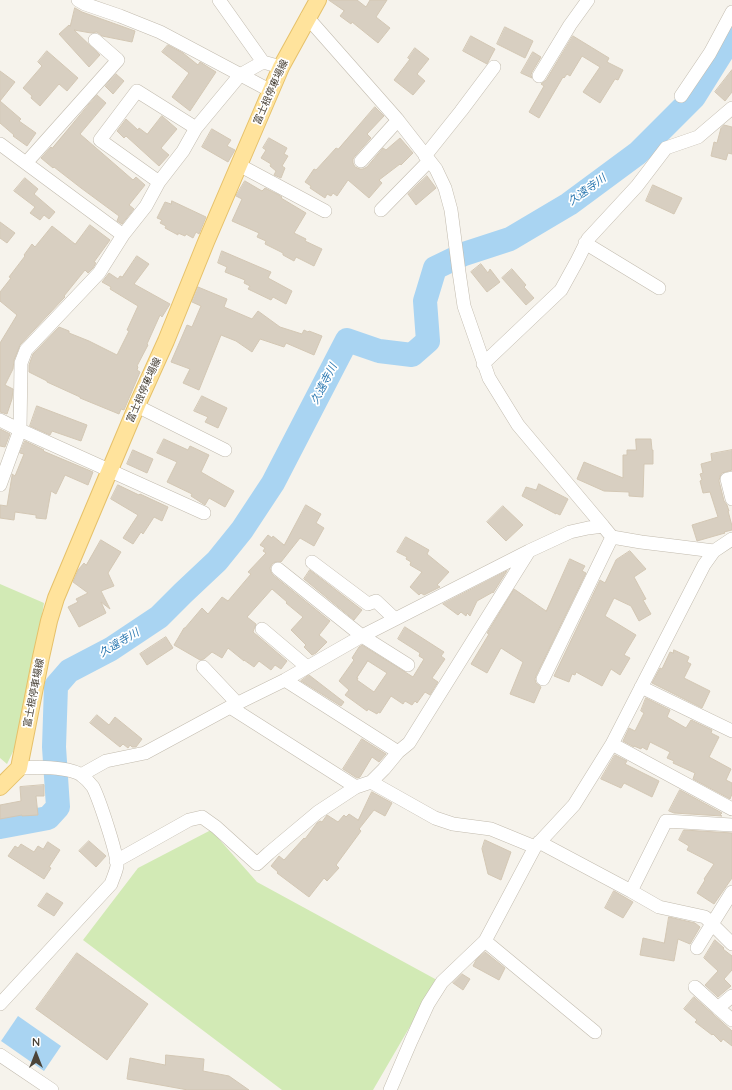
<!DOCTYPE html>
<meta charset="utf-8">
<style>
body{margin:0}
#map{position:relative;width:732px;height:1090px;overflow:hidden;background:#f6f3ec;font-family:Quicksand,sans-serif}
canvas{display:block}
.north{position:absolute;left:16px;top:1034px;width:40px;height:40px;-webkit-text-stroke:3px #fff;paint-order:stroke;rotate:0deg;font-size:11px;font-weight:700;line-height:16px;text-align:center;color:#4b4439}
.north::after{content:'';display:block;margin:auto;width:14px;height:18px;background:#4b4439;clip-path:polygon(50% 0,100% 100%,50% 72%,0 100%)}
</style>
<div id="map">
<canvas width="732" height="1090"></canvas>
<div class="north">N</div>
</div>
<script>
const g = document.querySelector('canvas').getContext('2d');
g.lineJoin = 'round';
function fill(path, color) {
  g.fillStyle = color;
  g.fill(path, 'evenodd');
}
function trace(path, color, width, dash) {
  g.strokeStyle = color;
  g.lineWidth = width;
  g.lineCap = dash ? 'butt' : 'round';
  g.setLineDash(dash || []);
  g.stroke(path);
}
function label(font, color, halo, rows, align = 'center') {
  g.font = font + ' Quicksand,"Noto Sans JP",sans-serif';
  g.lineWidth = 3.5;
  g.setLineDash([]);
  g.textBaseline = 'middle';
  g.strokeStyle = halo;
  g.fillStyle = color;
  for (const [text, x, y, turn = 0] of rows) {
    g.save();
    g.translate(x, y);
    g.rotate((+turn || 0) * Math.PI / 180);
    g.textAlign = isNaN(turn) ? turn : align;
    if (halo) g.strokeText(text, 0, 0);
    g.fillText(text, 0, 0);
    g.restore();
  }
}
fill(new Path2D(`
 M0 584 44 603 22 733 7 764 0 758Z
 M211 830 257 882 437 980 373 1090H282L83 940 138 868Z`), '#d2eab5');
fill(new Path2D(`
 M18 1016 61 1046 44 1071 1 1041Z`), '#a9d4f2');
trace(new Path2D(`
 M0 827 48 818 58 807 54 747 56 686 69 671 111 649 159 617 183 593 217 561 242 530 273 483 347 340 379 351 412 355 428 341 425 301 435 268 464 254 510 239 569 204 638 153 694 97 732 36`), '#a9d4f2', 24);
const building = new Path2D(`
 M329 0H357L366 7 370 0H387L376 17 390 28 378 43 352 22 351 24 340 16 344 11Z
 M75 8 82 12 135 31 132 42 102 36 97 32 91 33 74 30 100 55 89 67 59 34 69 25 70 26Z
 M505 27 533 41 525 58 497 44Z
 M471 36 495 49 487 64 463 51Z
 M573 36 609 58 607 62 623 70 618 80 615 79 600 103 583 92 600 67 582 56 570 76 567 74 564 78 563 77 539 118 529 112 544 86 541 84 546 80Z
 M168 45 183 53 198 65 200 62 216 72 190 111 172 97 189 73 162 52Z
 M415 48 429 59 417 74 425 81 413 95 394 80 410 59 408 58Z
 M47 51 78 78 67 91 59 84 40 106 31 98 32 96 23 88 42 66 38 62Z
 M533 52 541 57 532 72 531 75 532 78 521 73Z
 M732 70V92L725 101 715 92Z
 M0 71 15 82 0 101 21 119 19 121 36 133 27 146 13 136 14 135 0 123Z
 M116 74 124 81 113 94 105 86Z
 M97 95 106 103 80 134 133 180 136 177 145 185 129 205 134 209 122 224 117 221 119 216 81 188 54 167 53 168 41 158 51 147 52 148Z
 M375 107 384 116 367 134 371 138 355 156 353 159V163L355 167 360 169H363L367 167 383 148 386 150 400 138 413 153 401 165 400 164 379 180 382 183 369 198 348 180 337 196 333 193 331 196 327 194 325 198 310 188 311 186 305 182 314 169 316 170 336 148 338 149Z
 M162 116 177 129 161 148 169 155 159 166 126 136 124 138 117 131 126 119 138 130 139 128 147 134Z
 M724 125 732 127V154L728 153 726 160 711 156 714 142 717 143 721 128Z
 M212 129 231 140 227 146 235 150 228 162 202 147Z
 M269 138 287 148 284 154 288 156 282 166 285 168 281 178 274 175 276 171 270 166 271 164 261 158 266 150 263 148Z
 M427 176 436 188 416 205 408 194Z
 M25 178 38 189 34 194 55 212 49 219 44 215 40 220 30 213 35 207 14 191Z
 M245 181 262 191 265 188 279 195 282 197 281 198 306 213 294 233 306 239 305 241 322 249 314 266 296 257 294 261 283 255V253L265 244 266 241 257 237 259 233 232 221 242 199 236 196Z
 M653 185 682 198 674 214 646 201Z
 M172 201 206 217 199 234 196 232 193 238 186 234 185 236 178 233V235L165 228 166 226 160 223 162 220 157 218 165 202 171 204Z
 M0 222 15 233 7 243 0 238Z
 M90 225 110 240 94 262 96 263 93 268 88 273 85 270 64 296 65 297 63 299 20 345 14 360 13 369 5 385 13 389 12 399 7 414 0 412V343L17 315 0 301V292L11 278 9 277 25 256 24 255 32 244 35 247 52 226 75 244Z
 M222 251 271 272 268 278 292 291 286 304 273 297 271 300 248 289 250 286 244 283 245 280 225 272 227 267 218 263Z
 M137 256 149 264 134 284 170 304 162 317 160 315 147 344 148 345 137 366 138 367 137 370 140 372 124 410 121 409 119 414 80 398V397L47 382V381L29 372V365L33 354 59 327 69 331V333L89 341 117 355 129 331 127 330 138 306 110 289 111 287 102 282 109 273 118 279 120 276 122 277Z
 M481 264 488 273 490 269 500 282 487 292 471 272Z
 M512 269 526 285 524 287 534 298 526 305 502 278Z
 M198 287 227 299 224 307 252 319 258 311 280 327 302 334 304 330 308 332 309 331 322 336 314 355 286 343 284 347 260 339 252 352 236 341 221 335 199 390 183 383 190 369 171 362 187 325 192 327 201 306 192 302Z
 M202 396 227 408 218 428 205 422 208 417 194 411Z
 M37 406 87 425 81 441 52 431 50 435 30 426Z
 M0 429 10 434 5 447 0 446Z
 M164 439 188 450 190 446 209 455 201 472 234 491 225 507 209 498 205 505 191 496 192 494 167 482 177 462 157 453Z
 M636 439H651L652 450H653V464H644L643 497 629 496V492L604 491 577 479 584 462 623 478V455H627V450H636Z
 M25 441 44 450 43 451 93 472 88 485 65 475 56 494 51 491 46 519 36 518V515L15 512 14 520 0 518V505L7 506 12 476V474L15 476 24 454 20 453Z
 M133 450 153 459 147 473 127 464Z
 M732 450V470L722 473 720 476 719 481 724 501 727 505 729 511H728L732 526V530L724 532 725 533 697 541 692 525 718 517 710 492 703 493 700 481 702 480 700 474 703 473 701 464 712 461 711 454Z
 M539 484 568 499 560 515 556 513V514L522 496 526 487 536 490Z
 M118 485 139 495 140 494 168 507 162 521 154 517 143 534 141 532 133 544 123 538 138 515 111 499Z
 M306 505 321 514 316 523 324 528 314 546 300 538 281 562H275L272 564 270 568 271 572 273 575 330 621 319 635 327 642 316 653 312 655 304 647 306 645 291 630 303 617 286 603 287 602 272 589 247 617 256 624 253 632 287 661 281 669 275 665 271 670 259 661 254 667 244 660V661L228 648 222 658 212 652 204 659 200 660 174 645 184 628H185L202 608 208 614 222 597 228 601 251 574 248 572 266 553 263 551 265 548 260 545 268 535 272 538 273 536 284 545Z
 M503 506 523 525 506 541 487 522Z
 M406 537 429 550 427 554 449 572 437 585 440 587 424 595 421 593 419 595 410 587 422 572 410 565 411 562 406 559 407 557 397 552Z
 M101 540 121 552 108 573 114 586 101 591 110 609 101 602 106 613 79 627 68 607 78 602 76 599 88 593 73 582 78 570 84 563 86 565Z
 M630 551 646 569 634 577 646 599 643 600 651 614 639 621 631 606 614 598 605 616 636 635 624 655 630 658 620 675 611 669 602 686 576 672 575 675 572 674 569 682 554 676 600 580 605 583 616 560Z
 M570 559 585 566 582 571 586 573 536 676 535 679 536 683 541 687 534 703 510 694 523 662 501 648 487 673 471 664 489 634 487 633 514 589 546 611Z
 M310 570 362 610 354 620 304 579Z
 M507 571 493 593V592L477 601 470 616 467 613 466 616 461 612 458 615 443 604Z
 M405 627 444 652 441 656 445 659 432 678 438 682 430 695 425 692 417 703 415 701 412 705 405 701 403 704 391 696 380 713 378 712 377 714 368 709 367 711 345 695 349 690 339 681 354 660 352 658 359 647 362 645 413 677 424 659 419 656 420 653 398 639ZM368 661 387 673 374 692 357 680 358 678H357Z
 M166 637 173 648 147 665 140 654Z
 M674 650 689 657 687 662 691 664 684 678 710 691 702 708 652 683 660 668 662 669 670 652 673 653Z
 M309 675 344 702 341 706 301 681Z
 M646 698 670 710 667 717 686 728 691 720 712 730 711 733 719 737 709 757 731 769 726 780 732 783V794L730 799 693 779 695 773 673 763 674 761 667 758 670 752 650 742 647 750 642 747 641 749 634 746V747L623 741 629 728 635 731 644 713 641 711Z
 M97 715 109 725 115 717 142 739 136 747H132L130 745 128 748 123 744 120 747 90 723Z
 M362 739 386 754 379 762 372 757 360 777 357 778 343 769Z
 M615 755 627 761 625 764 659 781 652 797 624 783 621 788 601 779Z
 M44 785V796H36L38 815 22 816V815L0 819V805L21 801 20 787Z
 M680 790 722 813 720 815 722 816 674 813 669 811Z
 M372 792 392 803 385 816 374 810 359 829 361 831 336 865 339 868 327 881 324 878 309 897 277 873 278 872 271 866 279 856 284 860 304 838 305 839 317 823 320 821 322 822 327 815 338 822 344 815 346 817 349 814 358 820Z
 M684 830 732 833V878L714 904 697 893 705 880 704 879 714 864 687 850 689 846 679 840Z
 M485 840 511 852 501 880 488 874 482 849Z
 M89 841 106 856 96 867 79 851Z
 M48 842 60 850 49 867 51 868 44 879 8 856 15 846 18 848 21 844 34 852 38 846 43 849Z
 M614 891 633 902 623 918 605 908Z
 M47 893 63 903 54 916 38 906Z
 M669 917 695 923 700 927 690 944 678 939 674 961 640 955 643 938 664 943Z
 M715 940 724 948 723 949 732 956V970L724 979 731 986 718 997 705 985 718 971 704 958Z
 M485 952 505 968 499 980 473 966 476 960Z
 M77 953 148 1004 107 1060 36 1009Z
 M462 974 470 979 463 990 453 983Z
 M694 997 732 1031V1046L723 1039 721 1042 713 1034 712 1035 695 1022 697 1020 684 1009Z
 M166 1055 204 1059 203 1071 229 1076 249 1090H188L127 1079 130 1058 165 1065Z`);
fill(building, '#d8cfc1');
trace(building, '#d3c7b4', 1);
const minor = new Path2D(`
 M78 0 85 4 120 16 160 32 271 91
 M219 0 263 62
 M307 17 397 119 436 169 445 188 451 210 459 272 464 306 489 378 518 425 603 526
 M539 76 570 25 588 0
 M681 96 710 53 732 12
 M0 144 123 235
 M425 156 461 111 494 67
 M361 161 398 120
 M26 163 118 60 95 40
 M239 165 325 211
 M159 182 100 140 137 91 196 128
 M381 210 429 161
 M585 243 659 288
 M483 364 561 290 577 261 588 239 637 186 666 148 698 137 732 108
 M137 406 225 450
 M0 420 20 430 204 513
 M732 478 727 479 732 499
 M0 485 20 430 21 363 26 350 99 273 123 235 146 206 159 182 183 151 196 128 240 75 263 62 281 67
 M312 562 368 604 376 601 395 619
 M278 569 362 636 408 665
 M262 629 307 667
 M203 667 237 703
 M543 679 612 537
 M285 680 398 752
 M641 687 732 731
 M230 707 356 787
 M612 744 732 809
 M81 775 106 761 145 753 230 707 285 680 362 636 529 551 570 532 588 528 603 526 612 537 641 542 674 546 714 551
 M371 782 435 818 453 824 491 829 535 847
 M539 842 631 891 666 821 732 825
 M116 861 189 820 202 817 216 827 257 864 269 853 318 812 356 787 371 782 384 769 398 752 409 743 529 551
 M631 891 659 907 705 917 732 944
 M485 941 595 1032
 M697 948 732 892
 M695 987 718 1008
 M732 996 718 1008 732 1020
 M0 1004 111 884C113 878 116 872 117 866 118 855 99 799 93 787 90 783 84 777 80 774 64 766 37 767 19 768
 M0 1055 52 1090
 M390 1090 411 1041 428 1004 442 982 485 941 535 847 574 805 612 744 704 565 714 551 732 539`);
const major = new Path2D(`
 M0 787 19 768 41 657 49 621 56 598 138 403 166 341 206 242 281 67 318 0`);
trace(minor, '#c2bbae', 14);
trace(major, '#e6c16a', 18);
trace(minor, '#fff', 13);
trace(major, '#ffe39c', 16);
label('10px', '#4b4439', '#fff', [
 ["富士根停車場線",271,92,-66],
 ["富士根停車場線",144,390,-66],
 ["富士根停車場線",34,693,-79]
]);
label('italic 11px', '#2e7ab2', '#fff', [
 ["久遠寺川",587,190,-36],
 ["久遠寺川",324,384,-63],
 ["久遠寺川",119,643,-31]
]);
</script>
